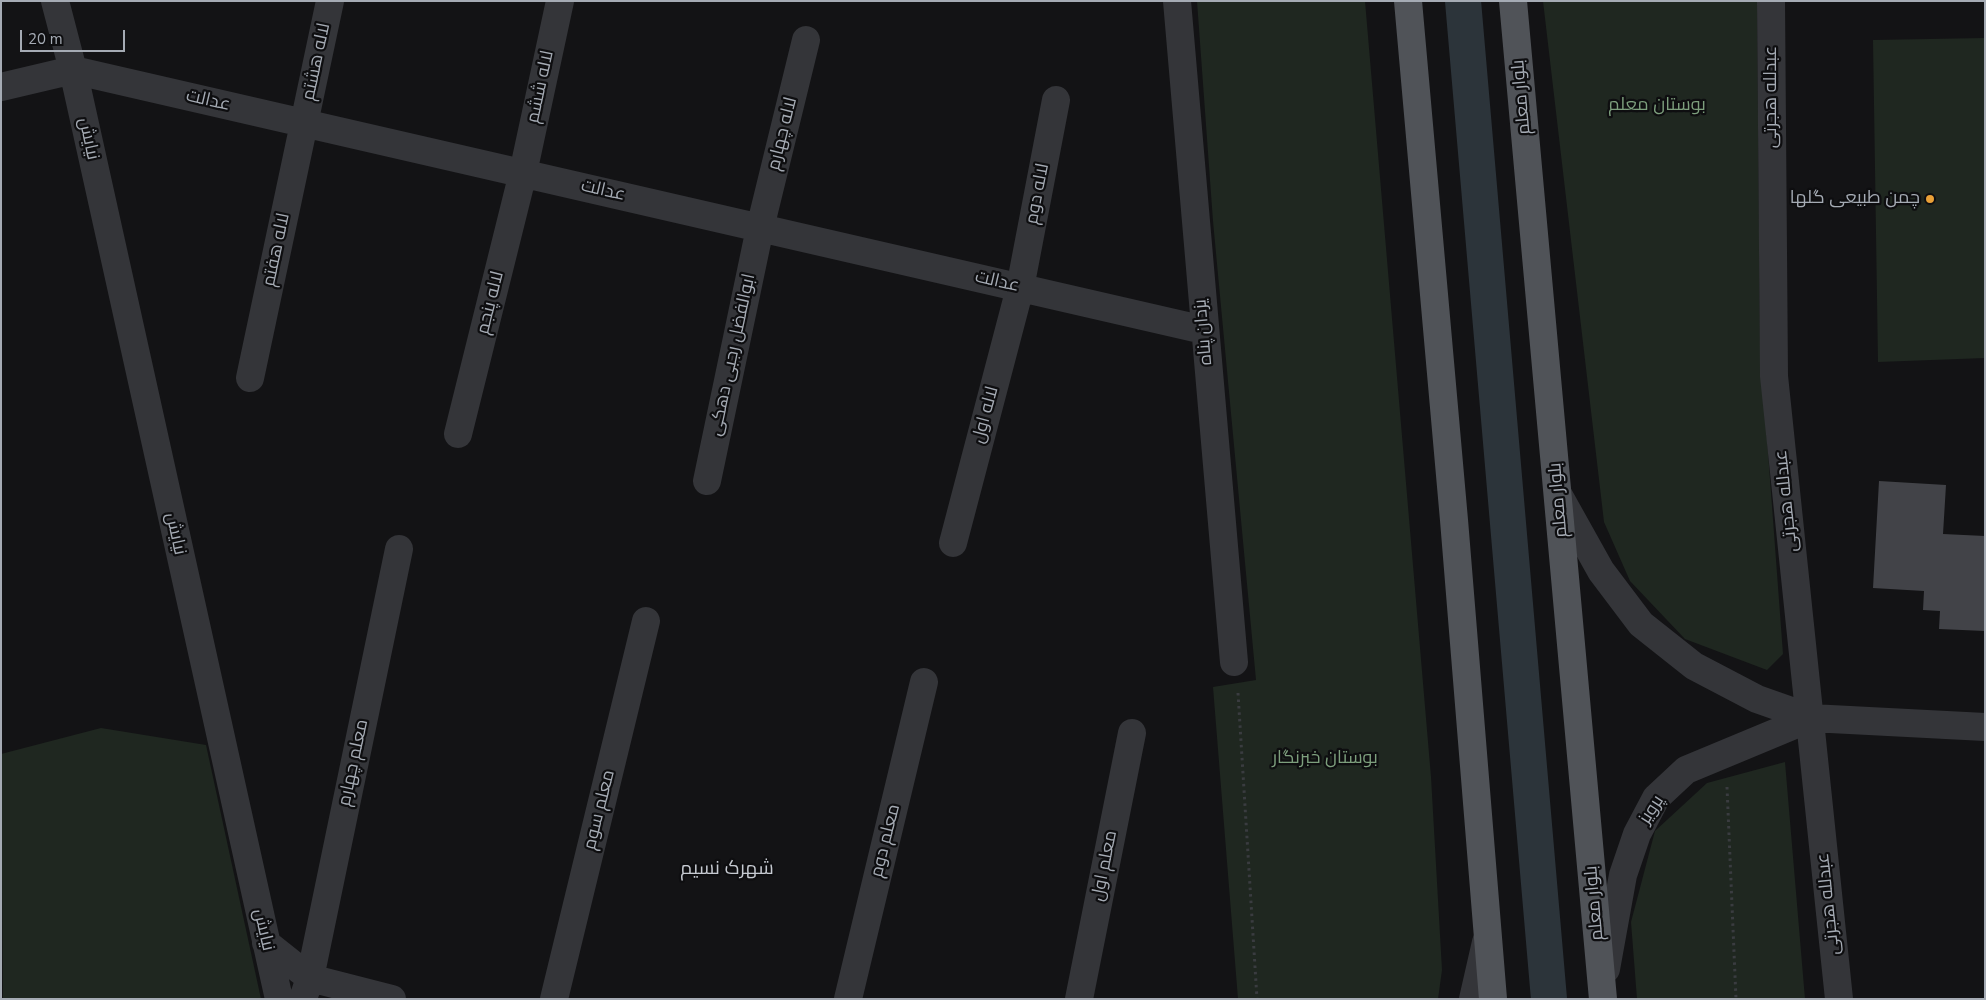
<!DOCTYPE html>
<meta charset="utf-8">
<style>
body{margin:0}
#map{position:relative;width:1986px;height:1000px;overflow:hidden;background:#131315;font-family:"Nunito Sans",sans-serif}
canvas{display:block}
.frame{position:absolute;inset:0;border:2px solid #a5abb4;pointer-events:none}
.scale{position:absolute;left:20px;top:30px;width:105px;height:22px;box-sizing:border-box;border:2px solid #a5abb4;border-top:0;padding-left:6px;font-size:15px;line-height:18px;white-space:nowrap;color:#a5abb4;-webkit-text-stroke:4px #0e0e10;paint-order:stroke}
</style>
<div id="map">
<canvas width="1986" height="1000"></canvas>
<div class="frame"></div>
<div class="scale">20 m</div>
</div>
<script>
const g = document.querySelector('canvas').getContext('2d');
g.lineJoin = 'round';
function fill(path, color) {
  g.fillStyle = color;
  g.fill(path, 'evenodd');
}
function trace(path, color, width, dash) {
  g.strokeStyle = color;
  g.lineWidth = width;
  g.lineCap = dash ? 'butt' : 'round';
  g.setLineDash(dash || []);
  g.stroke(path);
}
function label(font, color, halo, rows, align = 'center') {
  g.font = font + ' "Nunito Sans",Cairo,sans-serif';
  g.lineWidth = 4.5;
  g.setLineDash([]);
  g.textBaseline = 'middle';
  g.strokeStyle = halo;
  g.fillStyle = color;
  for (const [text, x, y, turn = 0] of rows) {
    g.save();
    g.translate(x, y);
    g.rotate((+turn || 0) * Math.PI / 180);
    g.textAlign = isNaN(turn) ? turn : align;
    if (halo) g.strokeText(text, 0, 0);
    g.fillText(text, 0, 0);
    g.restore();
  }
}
fill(new Path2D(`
 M1197 1H1365L1431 777 1442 970 1438 999H1238L1213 687 1256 680 1213 221Z
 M1543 1H1757L1760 345 1783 654 1767 670 1685 639 1630 581 1604 522Z
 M1985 38V358L1878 362 1873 40Z
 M101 728 206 745 261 999H3L1 754Z
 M1785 762 1805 999H1637L1631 922 1655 831 1707 783Z`), '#1f2720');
trace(new Path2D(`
 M1463 1 1549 999`), '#2c343a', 36);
fill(new Path2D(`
 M1879 481 1946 485 1943 534 1985 536V631L1939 629 1940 611 1923 610 1924 591 1873 588Z`), '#424348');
trace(new Path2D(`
 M1238 693 1257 999
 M1727 787 1736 999`), '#3a3c40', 3, [2.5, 4]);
trace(new Path2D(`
 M55 1 73 70 279 999
 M1177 1 1234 662
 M1771 1 1774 376 1839 999
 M1 87 73 70 1204 330
 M250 378 330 1
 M458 434 523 173 560 1
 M707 481 760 228 806 40
 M1558 494 1601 571 1641 624 1694 666 1757 699 1811 718 1985 727
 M953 543 1020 288 1056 100
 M266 943 310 978 392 999
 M1606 969 1623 875 1637 834 1656 798 1686 770 1811 718
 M303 999 310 978 399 549
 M554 999 646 621
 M848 999 924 682
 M1079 999 1132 733
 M1473 999 1486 942`), '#343539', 28);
trace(new Path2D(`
 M1408 1 1454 520 1493 999
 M1513 1 1603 999`), '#505358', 28);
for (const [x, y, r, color] of [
 [1930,199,5,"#e9a037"]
]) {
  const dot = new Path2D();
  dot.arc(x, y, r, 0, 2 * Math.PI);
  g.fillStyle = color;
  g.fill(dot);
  trace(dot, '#0e0e10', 2);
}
label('18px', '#a5abb4', '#0e0e10', [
 ["لاله هشتم",317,62,-78],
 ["لاله ششم",541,87,-78],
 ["بلوار معلم",1522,97,-95],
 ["عبدلله هجرتی",1772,97,-90],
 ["عدالت",208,101,13],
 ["لاله چهارم",783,134,-76],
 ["نيايش",88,139,78],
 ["عدالت",603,191,13],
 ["لاله دوم",1038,194,-79],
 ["لاله هفتم",277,250,-78],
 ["عدالت",997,282,13],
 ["لاله پنجم",491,303,-76],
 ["یزدان پناه",1204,332,-95],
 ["ابوالفضل رجبی دهکی",733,355,-78],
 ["لاله اول",986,415,-75],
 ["بلوار معلم",1559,500,-95],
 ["عبدلله هجرتی",1787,501,-96],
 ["نيايش",175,534,78],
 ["معلم چهارم",354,763,-78],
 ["معلم سوم",600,810,-76],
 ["پرویز",1652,810,-57],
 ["معلم دوم",886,841,-76],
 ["معلم اول",1105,866,-79],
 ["بلوار معلم",1595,903,-95],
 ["عبدلله هجرتی",1829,904,-96],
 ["نيايش",263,930,77]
]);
label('18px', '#7d9f7d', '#0e0e10', [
 ["بوستان معلم",1657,106],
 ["بوستان خبرنگار",1325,759]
]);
label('18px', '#a5abb4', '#0e0e10', [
 ["چمن طبیعی گلها",1920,199]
], 'right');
label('19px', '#c6cad1', '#0e0e10', [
 ["شهرک نسیم",727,869]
]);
</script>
